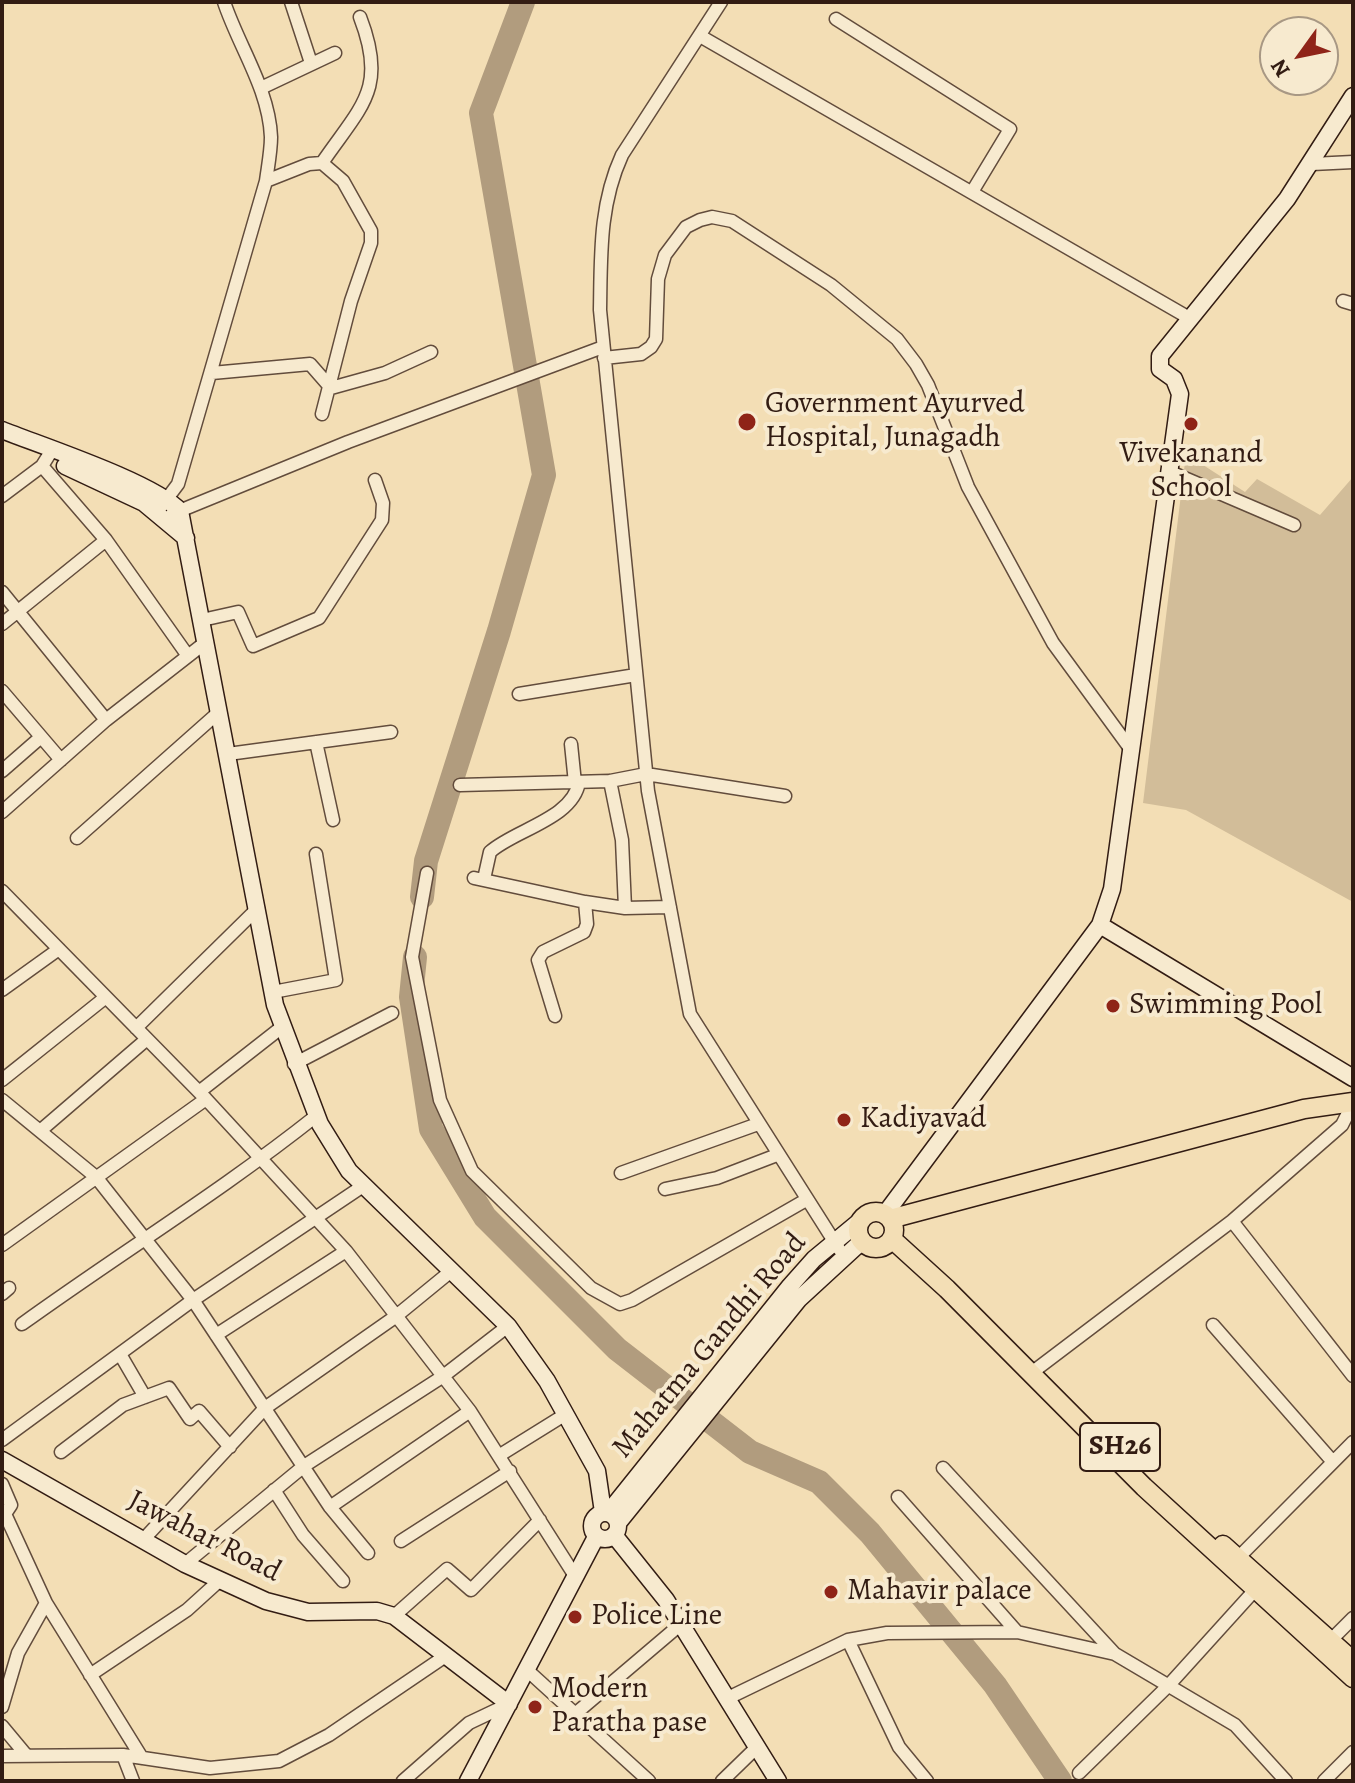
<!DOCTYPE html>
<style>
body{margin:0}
#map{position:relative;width:1355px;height:1783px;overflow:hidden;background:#f3deb5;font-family:Alegreya,serif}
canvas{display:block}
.frame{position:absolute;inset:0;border:4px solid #321c13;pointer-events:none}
.north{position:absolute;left:1259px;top:16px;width:80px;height:80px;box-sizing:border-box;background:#f7eacf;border:2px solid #a89884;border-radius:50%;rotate:237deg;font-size:22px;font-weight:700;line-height:32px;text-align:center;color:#321c13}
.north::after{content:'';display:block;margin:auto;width:28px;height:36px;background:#8f2418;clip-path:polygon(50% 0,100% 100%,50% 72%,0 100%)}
</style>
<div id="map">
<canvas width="1355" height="1783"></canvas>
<div class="frame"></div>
<div class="north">N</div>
</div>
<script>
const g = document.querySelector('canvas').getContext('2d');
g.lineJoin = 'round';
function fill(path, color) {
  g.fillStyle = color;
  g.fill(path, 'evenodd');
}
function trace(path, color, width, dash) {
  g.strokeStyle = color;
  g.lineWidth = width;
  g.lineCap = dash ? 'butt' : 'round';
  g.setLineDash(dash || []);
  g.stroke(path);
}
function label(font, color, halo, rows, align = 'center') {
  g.font = font + ' Alegreya,serif';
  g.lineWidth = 8;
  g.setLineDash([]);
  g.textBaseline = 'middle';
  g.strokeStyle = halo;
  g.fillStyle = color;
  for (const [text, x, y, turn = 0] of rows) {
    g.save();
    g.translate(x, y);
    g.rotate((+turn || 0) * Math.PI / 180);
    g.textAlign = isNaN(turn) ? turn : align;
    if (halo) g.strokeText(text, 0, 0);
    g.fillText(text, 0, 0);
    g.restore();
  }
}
fill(new Path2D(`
 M1186 454 1245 492 1257 479 1320 515 1353 477V902L1186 810 1143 803Z`), '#d2bd99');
trace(new Path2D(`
 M422 897 426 861 499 631 544 475 481 113 523 2
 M415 957 411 997 431 1129 485 1217 617 1349 750 1452 819 1482 870 1533 995 1685 1060 1781`), '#b19c7e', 24);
const street = new Path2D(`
 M291 2 311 63
 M721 2 622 155C599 205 601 256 600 310L648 791 690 1014 839 1249
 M836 19 1010 129 972 192
 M700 36 1191 319
 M261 88 335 53
 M322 163C361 106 388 89 360 17
 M1312 164 1353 162
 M266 181 309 164 322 163 343 181 371 231V243L351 301 322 414
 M1343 301 1353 304
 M604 358 641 354 651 347 656 339 658 279 665 255 686 227 700 220 712 217 732 221 831 285 897 339 916 364 928 385 968 487 1053 643 1132 751
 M212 373 310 364 331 388 385 373 431 352
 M42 466 106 540 188 656
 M1168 471 1294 525
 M2 496 42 466 52 450
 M157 512 178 484 266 181C268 166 271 151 271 137 269 89 239 47 224 2
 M172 514 348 442 603 347
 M2 592 106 720
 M202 620 238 612 253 646 319 618 382 520 383 503 375 480
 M2 624 106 540
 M2 691 61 760
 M519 694 636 675
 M316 742 333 820
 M571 744 575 783
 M228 754 391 732
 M2 771 41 737
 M610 781 622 840 625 908
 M460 785 610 781 646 774 785 796
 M2 812 106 720 206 642
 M77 838 219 712
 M427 873 412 957 440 1100 472 1171 591 1288 620 1304 632 1300 806 1200
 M474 878 585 902 625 908 670 907
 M484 879 490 852C514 830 573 819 579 782
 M2 891 206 1099 346 1251 470 1411 575 1576
 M2 990 59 949
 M273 992 336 980 316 854
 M555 1016 538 960 543 952 584 932 587 924 585 902
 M136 1028 258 908
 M294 1064 392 1013
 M2 1080 106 997
 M199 1092 282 1027
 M2 1100 96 1177 193 1300 330 1507 368 1553
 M40 1131 147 1039
 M621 1173 758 1124
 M665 1189 717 1178 777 1155
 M1232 1221 1353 1376
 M2 1245 206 1099
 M2 1294 9 1288
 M22 1324C119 1254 223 1190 316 1116
 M1213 1325 1333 1462
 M216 1335 346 1251
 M120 1354 145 1397
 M1030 1374 1232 1221 1342 1125 1353 1103
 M2 1440 193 1300 363 1186
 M61 1452 123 1405 169 1388 190 1419 199 1411 230 1447
 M500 1455 566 1414
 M943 1468 1115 1654
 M2 1484 11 1505 5 1514 46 1603 142 1758
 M274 1490 303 1535 343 1581
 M898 1497 1017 1632
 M330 1507 470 1411
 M143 1540 265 1408 395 1317 450 1272
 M401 1541 510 1471
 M1234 1562 1353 1442
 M185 1564 304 1466 442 1377 508 1326
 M394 1616 447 1569 471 1590 540 1520
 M848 1640 899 1747 927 1781
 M1330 1641 1353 1618
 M527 1670 649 1781
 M90 1675 187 1610 219 1581
 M728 1698 848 1640 887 1633 1017 1632 1115 1654 1235 1725 1286 1781
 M2 1707 18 1653 46 1603
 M575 1714 681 1624
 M2 1726 27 1756
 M123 1755 133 1781
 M2 1756 123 1755 210 1768 279 1761 329 1735 444 1657
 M1079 1773 1168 1686 1254 1591
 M403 1781 469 1723 509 1704
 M722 1781 757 1747
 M1324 1781 1353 1752`);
const secondary = new Path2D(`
 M2 430C42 446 155 483 180 511L275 1005 320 1124 349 1171 508 1326 547 1381 597 1471 603 1512
 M65 466 144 503 186 538
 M1100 925 1353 1078
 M885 1214 1100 925 1112 889 1180 394 1174 379 1160 369V356L1287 199 1353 96
 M2 1460 185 1564 266 1601 308 1612 377 1611 394 1616 509 1704
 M592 1526a13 13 0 1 1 26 0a13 13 0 1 1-26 0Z
 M608 1513 790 1286 814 1259 860 1221
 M618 1523 799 1299 861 1242
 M614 1535 666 1600 778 1781
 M468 1781 596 1537`);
const primary = new Path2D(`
 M858 1230a18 18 0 1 1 36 0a18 18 0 1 1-36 0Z
 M890 1219 1304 1109 1353 1102
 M892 1239 947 1289 1144 1487 1353 1678
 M1223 1545 1353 1661`);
trace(street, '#624c3c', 15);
trace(secondary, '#321c13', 19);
trace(primary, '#321c13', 21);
trace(street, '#f7eacf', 12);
trace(secondary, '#f7eacf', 16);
trace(primary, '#f3deb5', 18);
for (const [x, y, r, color] of [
 [747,422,10,"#8f2418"],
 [1191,424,8,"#8f2418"],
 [1113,1006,8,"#8f2418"],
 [844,1120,8,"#8f2418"],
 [831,1592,8,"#8f2418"],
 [575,1617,8,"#8f2418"],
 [535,1707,8,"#8f2418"]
]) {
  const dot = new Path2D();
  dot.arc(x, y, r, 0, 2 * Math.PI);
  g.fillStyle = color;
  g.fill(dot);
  trace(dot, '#f7eacf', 3);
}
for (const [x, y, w] of [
 [1120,1447,80]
]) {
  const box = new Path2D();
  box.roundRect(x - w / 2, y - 24, w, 48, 6);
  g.fillStyle = '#f7eacf';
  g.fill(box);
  trace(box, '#321c13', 2);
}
label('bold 28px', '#321c13', null, [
 ["SH26",1120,1447]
]);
label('30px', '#321c13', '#f7eacf', [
 ["Government Ayurved",765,405],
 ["Hospital, Junagadh",765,439],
 ["Vivekanand",1191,455,"center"],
 ["School",1191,489,"center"],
 ["Swimming Pool",1129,1006],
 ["Kadiyavad",860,1120],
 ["Mahavir palace",847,1592],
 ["Police Line",591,1617],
 ["Modern",551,1690],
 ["Paratha pase",551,1724]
], 'left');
label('30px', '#321c13', '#f7eacf', [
 ["Mahatma Gandhi Road",710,1346,-50],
 ["Jawahar Road",204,1537,27]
]);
</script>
